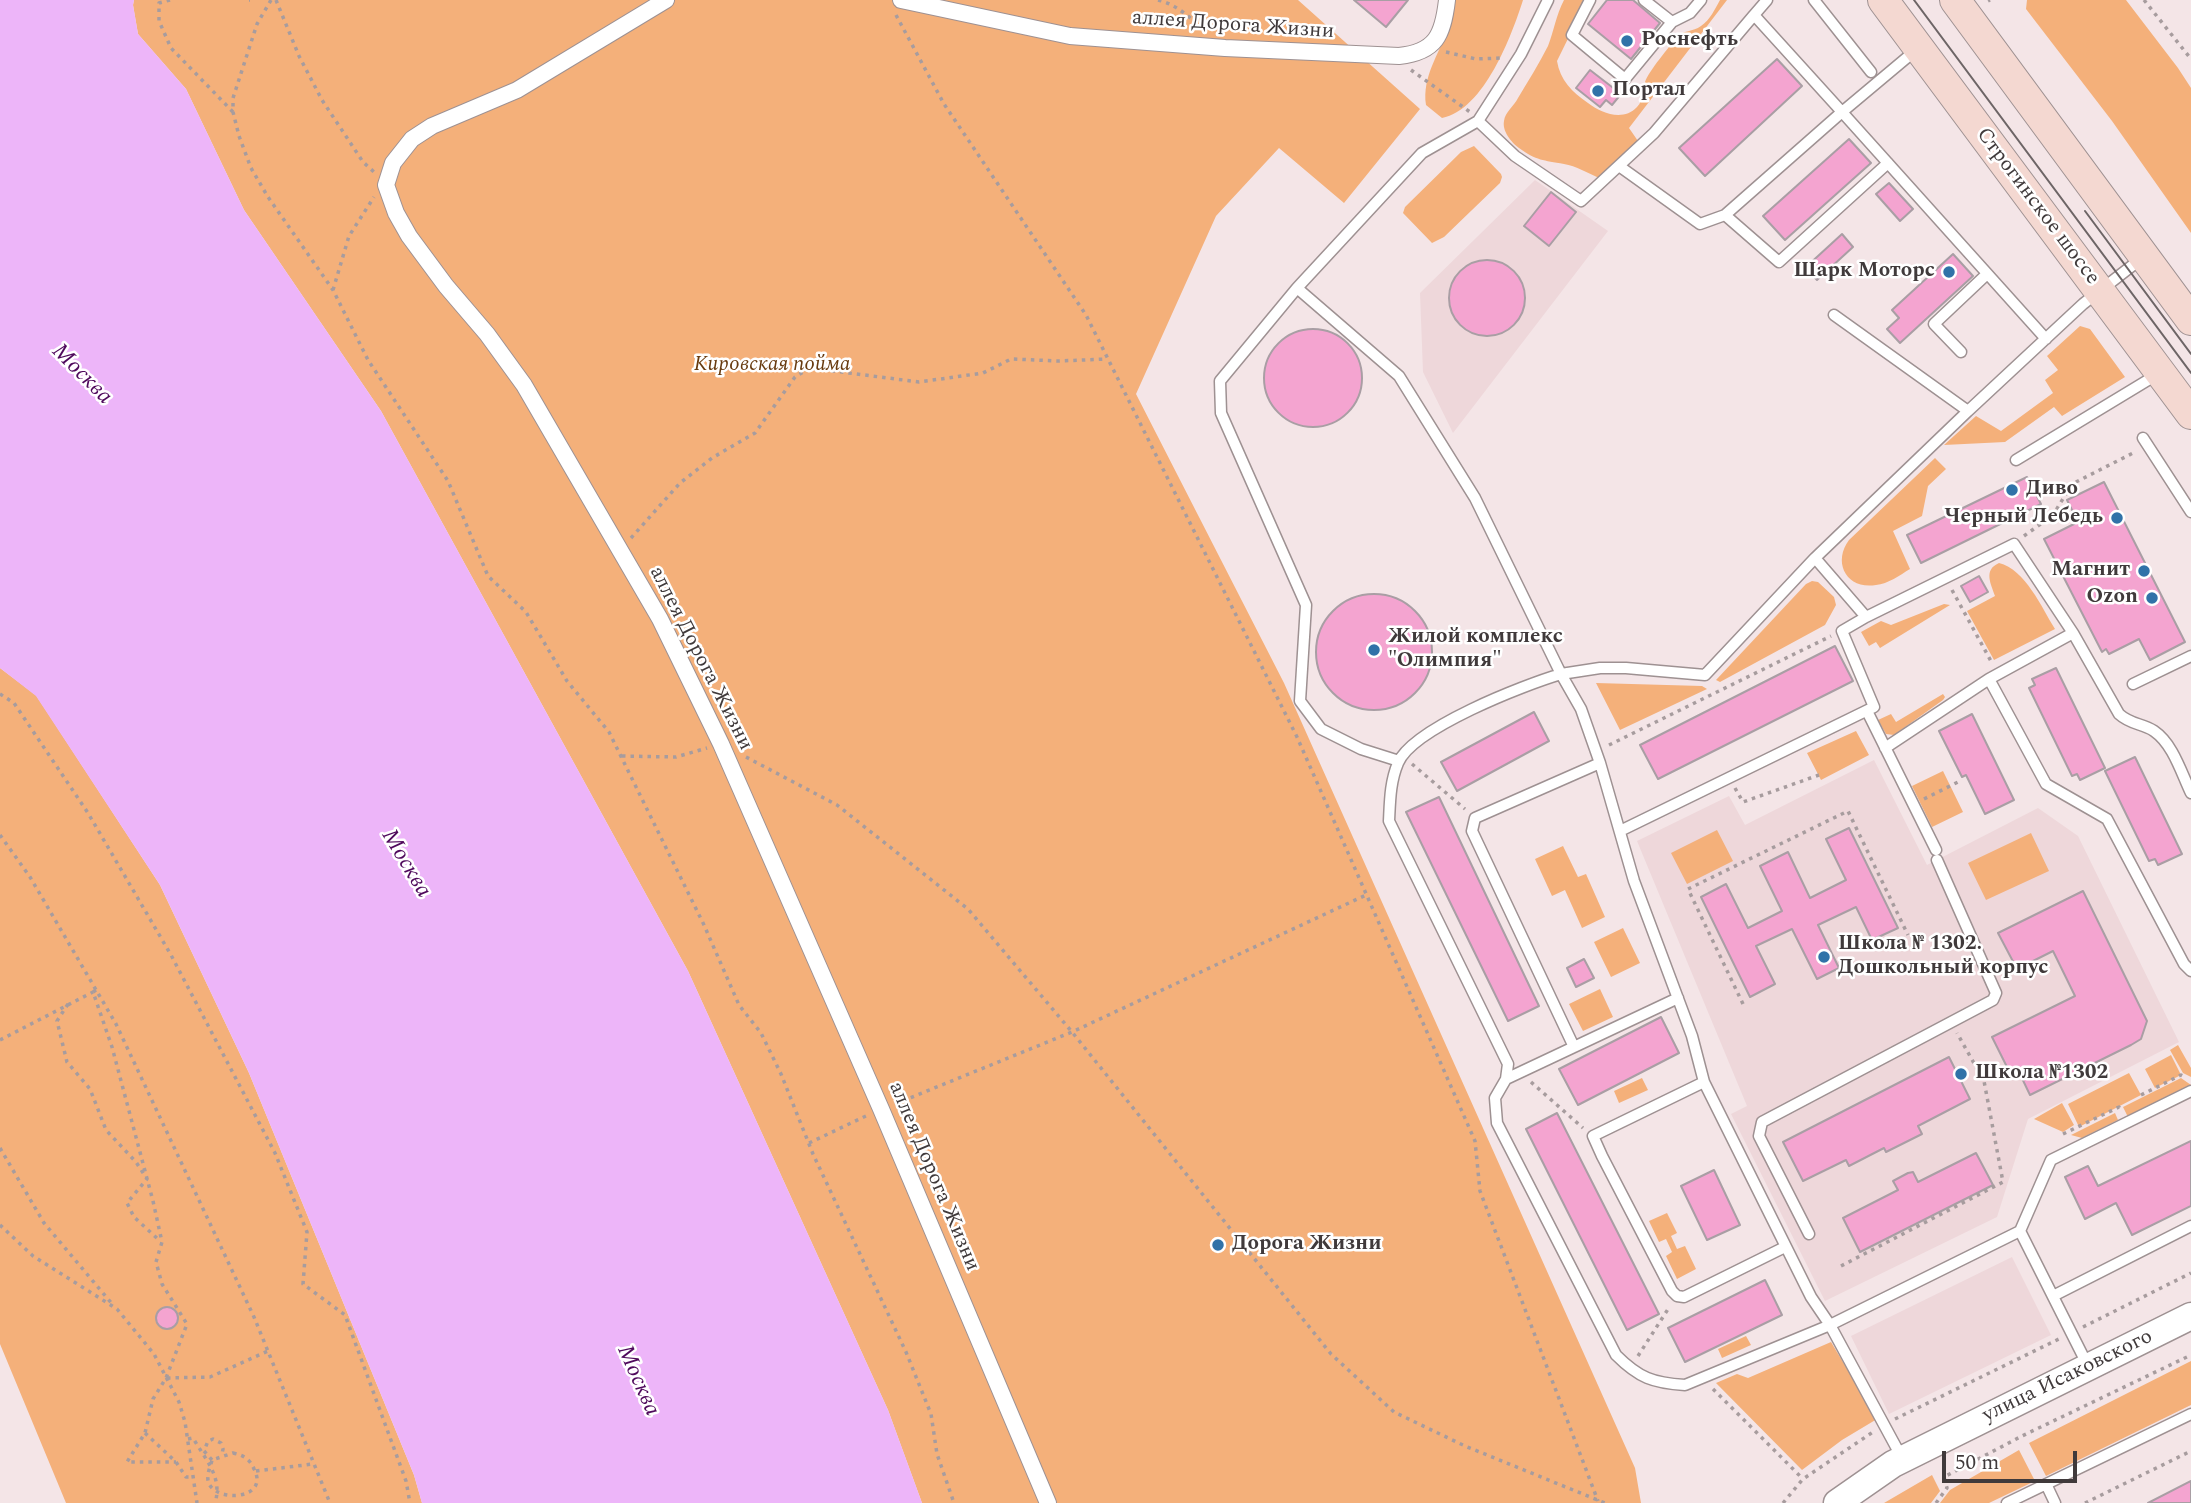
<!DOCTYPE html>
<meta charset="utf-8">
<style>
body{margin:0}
#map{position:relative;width:2191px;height:1503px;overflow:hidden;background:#f4e5e7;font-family:Spectral,serif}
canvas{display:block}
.scale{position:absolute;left:1942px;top:1451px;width:135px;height:32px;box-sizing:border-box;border:4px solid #403a3b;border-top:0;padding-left:9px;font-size:21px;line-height:24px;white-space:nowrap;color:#403a3b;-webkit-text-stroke:5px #fff;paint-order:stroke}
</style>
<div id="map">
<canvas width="2191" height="1503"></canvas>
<div class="scale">50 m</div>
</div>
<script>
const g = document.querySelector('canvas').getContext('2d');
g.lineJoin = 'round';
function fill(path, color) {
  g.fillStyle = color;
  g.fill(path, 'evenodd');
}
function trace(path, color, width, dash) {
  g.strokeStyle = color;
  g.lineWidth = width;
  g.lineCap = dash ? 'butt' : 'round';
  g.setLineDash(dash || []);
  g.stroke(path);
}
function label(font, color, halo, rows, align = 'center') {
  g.font = font + ' Spectral,serif';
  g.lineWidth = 5;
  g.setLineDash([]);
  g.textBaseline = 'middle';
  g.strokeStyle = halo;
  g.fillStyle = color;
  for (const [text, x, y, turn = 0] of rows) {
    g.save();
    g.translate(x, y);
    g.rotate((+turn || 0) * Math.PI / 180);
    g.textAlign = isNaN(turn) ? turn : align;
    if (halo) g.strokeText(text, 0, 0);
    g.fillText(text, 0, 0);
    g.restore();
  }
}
fill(new Path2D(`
 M1535 180 1608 231 1453 433 1423 372 1420 293Z
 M1874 760 1927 865 2038 808 2078 836 2179 1042 2028 1119 1997 1217 1825 1301 1731 1114 1747 1106 1637 841 1729 796 1745 825Z
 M2012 1257 2051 1335 1889 1414 1851 1336Z`), '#eed7da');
fill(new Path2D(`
 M134 0H1298L1420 109 1344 203 1279 148 1216 216 1136 394 1284 683 1635 1468 1641 1503H922L888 1410 688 971 381 411 244 210 186 89 138 34 133 5Z
 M1452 0H1523C1512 35 1484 110 1442 118L1426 105C1422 76 1439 55 1448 28 1451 20 1451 9 1452 0Z
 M1564 0H1587L1557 61C1560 80 1572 92 1588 103 1601 113 1623 122 1637 107 1644 100 1643 90 1645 82 1649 71 1669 47 1677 37 1683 30 1693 32 1701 26 1710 20 1715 9 1720 0H1727L1629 128 1638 141 1599 178C1588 173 1576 166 1564 164 1543 160 1537 161 1519 148 1511 142 1502 131 1504 121 1505 112 1514 106 1518 98 1528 81 1539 64 1548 46 1554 31 1556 15 1564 0Z
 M2027 0H2126L2178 68 2191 88V233L2112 121 2026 9Z
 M1474 146 1501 174 1502 177 1500 183 1444 237 1432 243 1403 213 1405 207 1461 152Z
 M2080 326 2090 329 2125 377 2062 416 2054 407 2005 442 1944 445 1976 416 2001 431 2053 393 2045 380 2058 370 2047 356Z
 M1935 458 1946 469 1928 486 1922 516 1893 531 1910 569C1900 575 1888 584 1876 585 1847 590 1832 563 1849 540Z
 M1999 563C2025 569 2042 608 2055 629L1994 660 1967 611 1995 596C1991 584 1983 570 1999 563Z
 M1812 581 1818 582 1834 597 1836 605 1825 625 1720 682 1716 680 1806 584Z
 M1944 604 1950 605 1880 648 1876 642 1869 646 1861 632 1881 621 1891 625Z
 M0 668 36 695 160 885 249 1073 414 1475 422 1503H66L0 1344Z
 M1596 683 1702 686 1707 689 1620 730Z
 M1943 694 1945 697 1943 700 1894 735 1886 734 1878 720 1891 714 1896 722Z
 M1856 731 1869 755 1821 780 1807 753Z
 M1943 771 1963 812 1932 827 1912 786Z
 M1717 830 1733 861 1687 884 1671 853Z
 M2031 833 2049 871 1986 900 1968 863Z
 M1563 846 1578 877 1586 874 1605 917 1582 928 1565 890 1552 896 1535 859Z
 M1623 928 1640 963 1611 977 1594 942Z
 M1600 989 1613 1017 1583 1031 1569 1004Z
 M2178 1045 2191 1068V1077L2183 1073 2170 1050Z
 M2171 1055 2181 1075 2155 1088 2145 1069Z
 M2129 1073 2141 1095 2079 1127 2068 1104Z
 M1642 1078 1648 1090 1619 1103 1614 1091Z
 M2181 1078 2191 1085 2128 1117 2123 1107Z
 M2062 1103 2074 1125 2063 1132 2034 1119Z
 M2115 1113 2118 1120 2082 1138 2071 1135Z
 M1667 1213 1677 1233 1671 1236 1677 1249 1685 1246 1696 1269 1677 1279 1666 1256 1672 1252 1666 1239 1659 1242 1649 1221Z
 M1746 1336 1751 1345 1722 1358 1718 1349Z
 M1831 1342 1877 1419 1842 1440 1802 1470 1716 1383 1737 1374 1748 1378Z
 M2191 1361V1405L2046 1476 2029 1443Z
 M2019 1450 2035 1481 1989 1503H1940L1950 1490Z
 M1932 1475 1940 1491 1931 1503H1884Z`), '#f4b07a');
fill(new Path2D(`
 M0 0H134L133 5 138 34 186 89 244 210 381 411 688 971 888 1410 922 1503H422L414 1475 249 1073 160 885 36 696 0 668Z`), '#edb5f9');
const building = new Path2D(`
 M1354 0H1408L1386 27Z
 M1607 0H1633L1660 23 1631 59 1588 24Z
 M1777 59 1802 86 1705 176 1679 148Z
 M1590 70 1621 94 1612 105 1606 100 1600 107 1576 88Z
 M1849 139 1871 163 1785 240 1763 216Z
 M1889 183 1913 209 1900 221 1876 194Z
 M1551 192 1576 212 1549 246 1524 226Z
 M1842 234 1853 247 1817 280 1806 267Z
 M1953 254 1973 276 1900 343 1887 329 1899 318 1892 310Z
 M1449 298a38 38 0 1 1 76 0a38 38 0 1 1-76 0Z
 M1264 378a49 49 0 1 1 98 0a49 49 0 1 1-98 0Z
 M2027 477 2041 504 1921 563 1907 535Z
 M2104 482 2185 642 2150 660 2139 639 2109 654 2106 649 2102 652 2044 539 2078 522 2067 500Z
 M1979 576 1988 592 1970 602 1961 586Z
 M1316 652a58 58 0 1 1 116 0a58 58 0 1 1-116 0Z
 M1835 646 1853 681 1658 779 1640 745Z
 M2056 668 2105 768 2080 780 2077 774 2072 776 2029 688 2035 685 2032 679Z
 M1534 712 1549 741 1457 791 1441 762Z
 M1972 714 2014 800 1985 814 1966 775 1962 777 1939 731Z
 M2135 757 2182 854 2158 865 2155 859 2149 861 2105 771Z
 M1439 797 1539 1006 1508 1021 1406 812Z
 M1849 828 1898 928 1872 940 1856 907 1818 925 1839 968 1817 979 1792 929 1756 946 1775 984 1750 997 1701 897 1726 884 1748 928 1782 911 1760 866 1788 852 1810 898 1846 880 1826 839Z
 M2083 891 2147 1021 2141 1039 2131 1045 2030 1095 2019 1072 2011 1075 1992 1037 2075 996 2053 951 2017 969 1998 933Z
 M1584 959 1594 978 1576 987 1567 968Z
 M1661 1017 1679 1053 1578 1105 1559 1069Z
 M1949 1057 1970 1099 1918 1126 1922 1134 1886 1152 1884 1148 1849 1166 1846 1160 1803 1181 1783 1142Z
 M1557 1113 1659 1314 1627 1330 1526 1129Z
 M2191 1141V1206L2132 1235 2116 1203 2085 1219 2065 1177 2088 1166 2098 1186Z
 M1976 1153 1993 1185 1860 1252 1843 1218 1898 1190 1893 1181 1908 1173 1913 1172 1918 1182Z
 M1714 1170 1740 1225 1707 1240 1681 1186Z
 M1765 1280 1782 1315 1685 1362 1668 1328Z
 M156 1318a11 11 0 1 1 22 0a11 11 0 1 1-22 0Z
 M2191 1481V1503H2148Z`);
fill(building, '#f4a4d0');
trace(building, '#a99ea4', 2);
const service = new Path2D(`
 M1590 0 1572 35 1625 79 1672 22
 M1644 0 1672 22 1690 13 1701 0
 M1814 0 1871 72
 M1754 15 1767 0
 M1916 50 1842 112 2046 339
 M1478 121 1515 156 1581 201 1654 133 1754 15 1842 112 1725 215 1779 262 1888 163
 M1619 166 1700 224 1725 215
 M1297 288 1399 376 1475 498 1561 674C1524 685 1413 728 1398 763 1390 782 1390 801 1389 821L1508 1064 1506 1079 1495 1098 1497 1123 1616 1355C1639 1378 1653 1383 1685 1385L1830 1325 2020 1231 2088 1366
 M1834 315 1968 411 2083 304 2142 258
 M1961 352 1934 324 1987 274
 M2143 438 2191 512
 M2016 460 2158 374
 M1815 558 1866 617 2014 544 2073 633 2119 714C2131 725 2142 723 2154 731 2173 744 2181 772 2191 793
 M1989 679 2073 633
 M2133 684 2191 656
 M1867 711 1936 850
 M1885 748 1989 679 2046 784 2107 819 2184 964 2191 971
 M1399 761 1361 749 1321 729 1300 701 1306 605 1221 413 1220 381 1297 288 1422 153 1478 121 1521 54 1548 0
 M1620 831 1874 707 1842 631 1866 617
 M1574 1047 1472 831 1475 818 1600 763
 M1506 1079 1678 998
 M1704 1082 1593 1136 1602 1156 1672 1291 1677 1296 1684 1297 1785 1247
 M2020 1231 2051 1160 2191 1091
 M1809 1234 1759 1136 1762 1122 1993 1000 1996 993 1937 860
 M2053 1296 2191 1226
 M1902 1458 1830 1325 1811 1297 1704 1082 1692 1036 1634 881 1600 763 1581 709 1561 674 1600 668H1626L1705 675 1815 558 1968 411
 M2046 1484 2055 1503
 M2007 1503 2191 1414`);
const pedestrian = new Path2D(`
 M666 0 517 90 432 126 412 139 393 163 386 185 396 213 409 236 446 286 487 334 524 385 660 619 721 744 881 1109 1048 1503
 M901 0 1070 36 1225 48 1399 56C1436 52 1443 35 1447 0`);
const tertiary = new Path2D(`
 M1837 1503 1893 1464 2191 1316`);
const secondary = new Path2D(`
 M1883 0 2191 414
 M1955 0 2191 320`);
trace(service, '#9e9192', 13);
trace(pedestrian, '#9e9192', 18);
trace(tertiary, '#9e9192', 29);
trace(secondary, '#9e9192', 32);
trace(new Path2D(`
 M170 0 159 3V21L171 48 233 112
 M249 0H250
 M271 0 257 24 233 98V112L239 136 251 168 268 197 333 290 368 360 448 481 488 576 526 612 567 681 609 732 704 925 739 1005 761 1033 781 1074 813 1154 906 1352 931 1414 937 1454 954 1503
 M276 0 299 56 322 100 363 162 374 172
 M1158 0C1176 4 1189 17 1202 28
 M2144 0 2191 59
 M1988 1 1990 0
 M896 15 944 104 1086 315 1297 737 1475 1141 1480 1191 1598 1501
 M1446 52 1476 59 1501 58
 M1411 70 1470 112
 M333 290 349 236 374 197
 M2024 536 2053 515 2072 484 2135 452
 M631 538 680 483 712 458 755 433 795 377 810 368 919 382 983 373 1011 359 1059 361 1107 359
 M1952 590 1992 663
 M0 694 14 703 88 813 171 955 275 1153 307 1232 303 1284 345 1315 406 1481 410 1503
 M1609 745 1831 636
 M622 756 676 757 707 748
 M746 757 837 805 968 909 1072 1032 1331 1354 1394 1412 1465 1446 1605 1503
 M1412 764 1465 809
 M1735 788 1743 802 1819 775
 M1924 799 1958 782
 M0 835 30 877 116 1024 254 1317 330 1503
 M96 990 93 992 112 1047 153 1201 162 1242 156 1262 162 1284 187 1324 166 1378 153 1399 145 1433 127 1462H176
 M68 1004 57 1021 67 1062 90 1089 106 1130 136 1162 147 1179 127 1203 134 1217 160 1241
 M1743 1004 1688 889 1848 811 1908 935
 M0 1040 93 992
 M1531 1082 1583 1128
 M2141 1095 2181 1075 2185 1077
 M895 1104 1072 1032 1366 895
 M2063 1134 2119 1107 2121 1111
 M809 1143 868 1115
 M0 1148 44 1223 113 1305
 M0 1225 33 1256 117 1309 154 1354 179 1402 185 1422 197 1503
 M1841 1266 2003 1182 1984 1081 1957 1033
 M2083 1327 2191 1273
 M1638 1356 1670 1306
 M167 1378 210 1377 268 1351
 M1713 1389 1803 1479
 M1895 1419 2061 1338
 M145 1433 176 1462 186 1477H193
 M188 1439 193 1438C205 1459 223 1477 215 1503
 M233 1453C243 1455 250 1459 254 1469 272 1503 204 1503 208 1476 208 1471 211 1465 212 1460Z
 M212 1460 204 1451 208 1441 213 1439 221 1443 223 1449 222 1454
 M256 1471 313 1464
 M1783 1503 1803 1479 1873 1432
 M1936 1503 1947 1488 1944 1477 2022 1436 2191 1355
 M2085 1503 2191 1451`), '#a79c9e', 3.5, [3.5, 5]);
trace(service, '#fff', 10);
trace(pedestrian, '#fff', 16);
trace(tertiary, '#fff', 26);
trace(secondary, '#f4d8d1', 30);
trace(new Path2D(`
 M1914 0 2191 373
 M2085 211 2191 354`), '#6d6566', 2);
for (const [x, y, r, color] of [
 [1627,41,7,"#3072a8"],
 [1598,91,7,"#3072a8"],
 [1949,272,7,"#3072a8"],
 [2012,490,7,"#3072a8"],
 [2117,518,7,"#3072a8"],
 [2144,571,7,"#3072a8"],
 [2152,598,7,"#3072a8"],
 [1374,650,7,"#3072a8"],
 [1824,957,7,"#3072a8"],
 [1961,1074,7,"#3072a8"],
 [1218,1245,7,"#3072a8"]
]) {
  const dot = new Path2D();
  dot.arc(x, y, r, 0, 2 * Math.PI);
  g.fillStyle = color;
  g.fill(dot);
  trace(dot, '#fff', 2.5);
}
label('21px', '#403a3b', '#fff', [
 ["аллея Дорога Жизни",1233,26,4],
 ["Строгинское шоссе",2037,207,53],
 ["аллея Дорога Жизни",700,659,63],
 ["аллея Дорога Жизни",933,1177,67],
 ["улица Исаковского",2068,1377,-26]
]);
label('bold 21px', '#403a3b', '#fff', [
 ["Роснефть",1641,41],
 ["Портал",1612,91],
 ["Шарк Моторс",1935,272,"right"],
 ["Диво",2026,490],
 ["Черный Лебедь",2103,518,"right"],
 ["Магнит",2130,571,"right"],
 ["Ozon",2138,598,"right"],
 ["Жилой комплекс",1388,638],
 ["\"Олимпия\"",1388,662],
 ["Школа № 1302.",1838,945],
 ["Дошкольный корпус",1838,969],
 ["Школа №1302",1975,1074],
 ["Дорога Жизни",1232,1245]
], 'left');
label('italic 21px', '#683b0f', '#fff', [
 ["Кировская пойма",772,366]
]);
label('italic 23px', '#4f095c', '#fff', [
 ["Москва",81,375,45],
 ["Москва",405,864,59],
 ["Москва",637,1381,66]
]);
</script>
